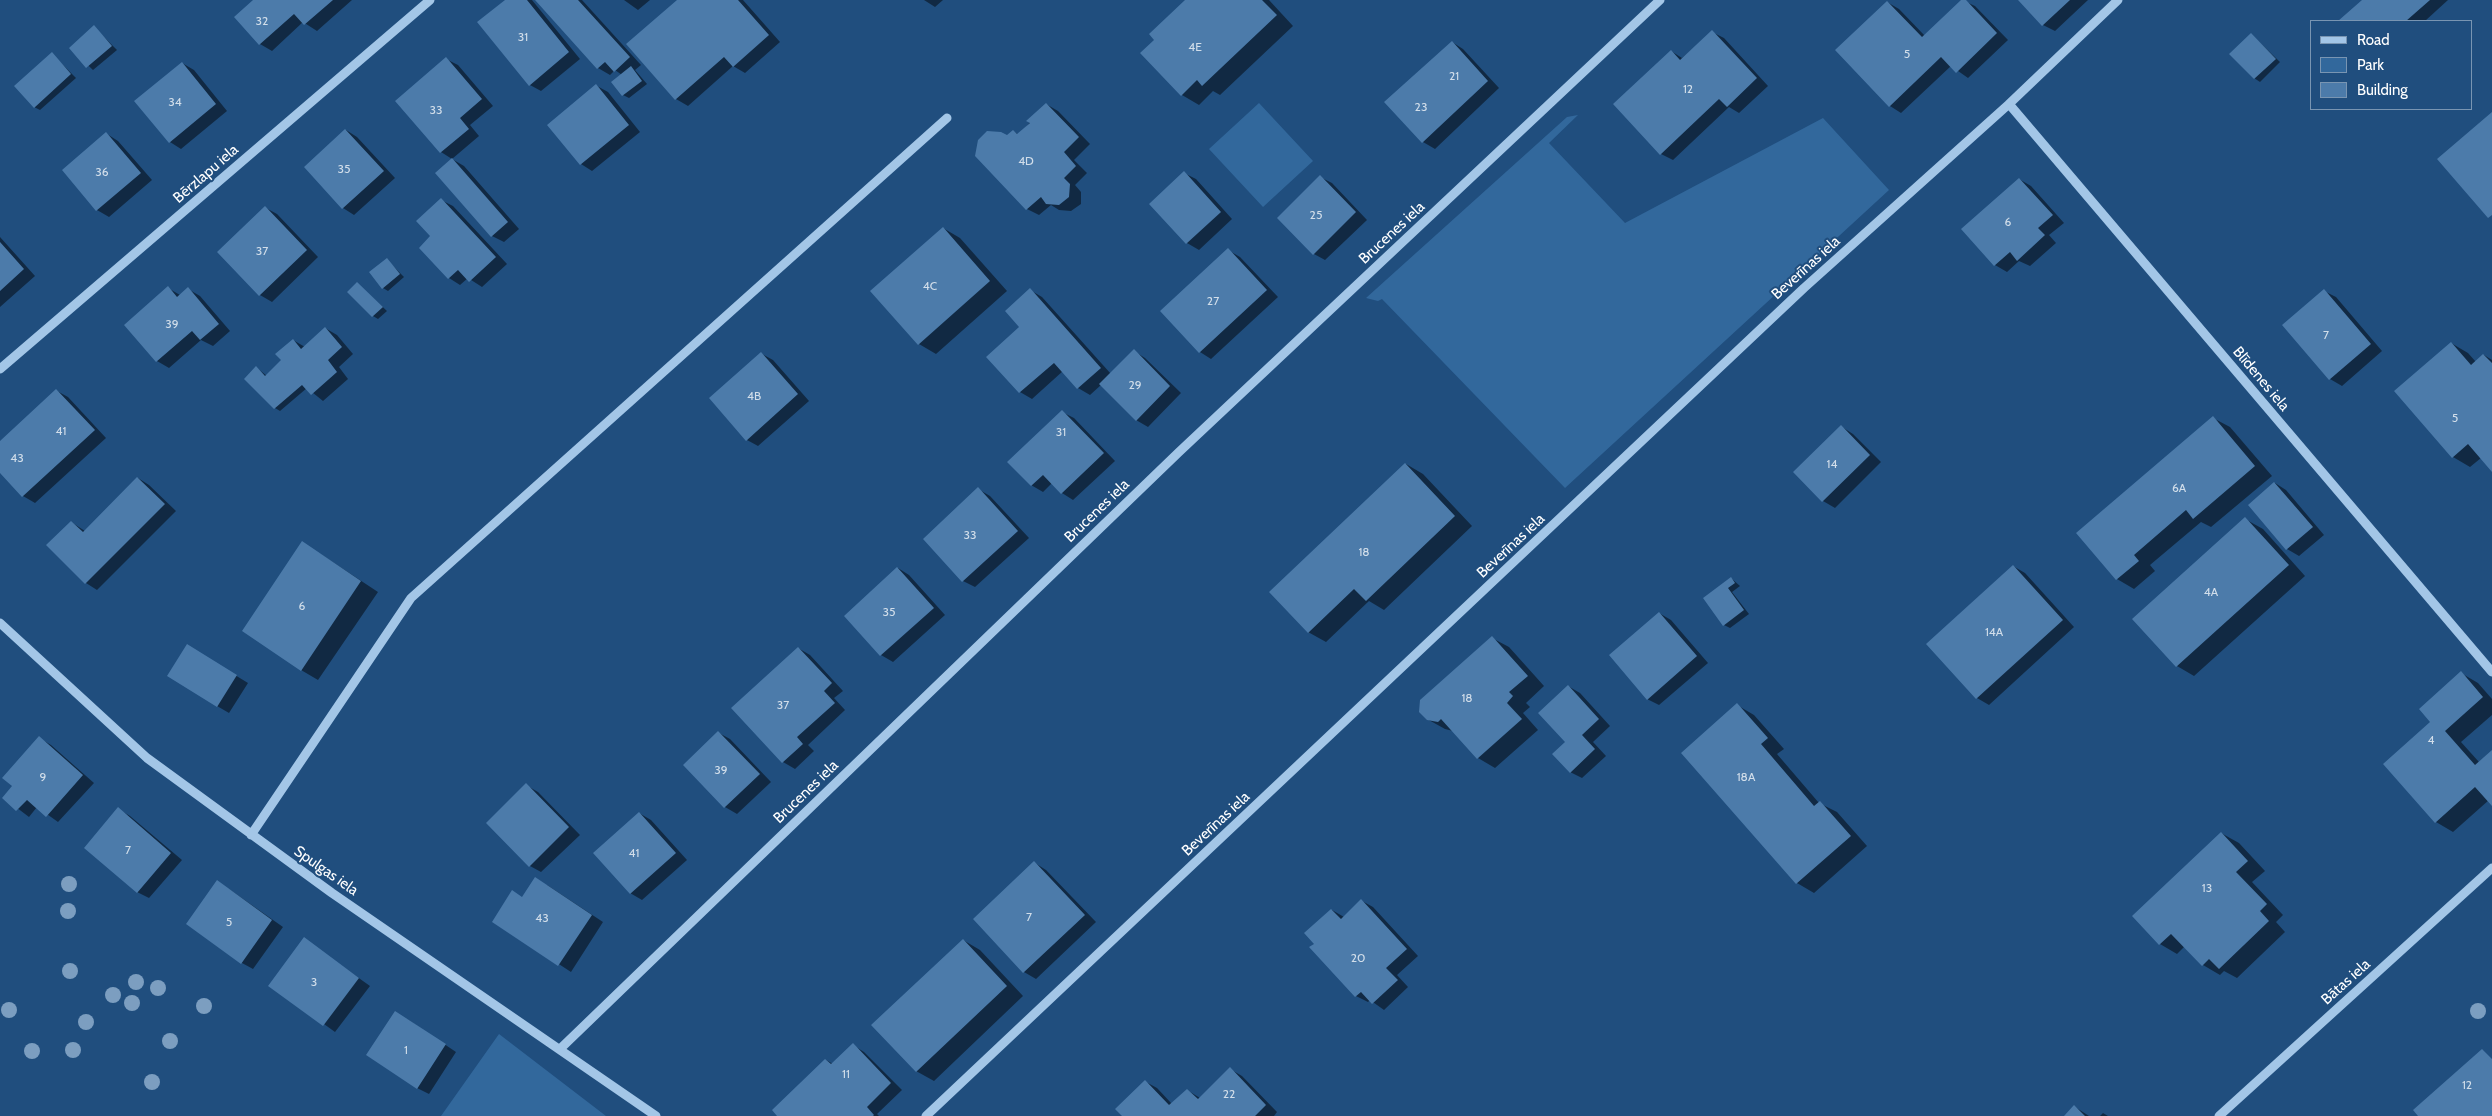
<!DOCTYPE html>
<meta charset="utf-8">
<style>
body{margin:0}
#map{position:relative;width:2492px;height:1116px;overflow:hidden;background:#204e7e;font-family:Cabin,sans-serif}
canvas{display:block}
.legend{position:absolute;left:2310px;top:20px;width:162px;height:90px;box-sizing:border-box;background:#204e7e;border:1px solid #7995b2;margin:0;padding:6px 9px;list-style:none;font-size:15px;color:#fff}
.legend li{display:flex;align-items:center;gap:10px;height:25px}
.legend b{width:25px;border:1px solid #7995b2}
</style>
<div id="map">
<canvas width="2492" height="1116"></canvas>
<ul class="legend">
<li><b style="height:6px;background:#a3c6e7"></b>Road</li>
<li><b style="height:14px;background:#32689c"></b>Park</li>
<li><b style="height:14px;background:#4c7baa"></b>Building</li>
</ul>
</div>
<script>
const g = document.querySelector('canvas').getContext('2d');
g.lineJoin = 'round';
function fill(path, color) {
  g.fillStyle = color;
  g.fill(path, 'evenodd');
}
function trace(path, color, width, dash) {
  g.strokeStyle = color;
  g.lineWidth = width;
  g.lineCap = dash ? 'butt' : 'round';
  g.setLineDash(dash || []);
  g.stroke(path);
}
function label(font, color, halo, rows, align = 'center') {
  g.font = font + ' Cabin,sans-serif';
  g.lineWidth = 4;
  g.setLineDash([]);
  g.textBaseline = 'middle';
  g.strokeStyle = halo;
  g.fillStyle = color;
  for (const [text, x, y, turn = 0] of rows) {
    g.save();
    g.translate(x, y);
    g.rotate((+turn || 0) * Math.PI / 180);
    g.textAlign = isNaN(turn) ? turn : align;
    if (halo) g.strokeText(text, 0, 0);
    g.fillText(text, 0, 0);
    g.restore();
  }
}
fill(new Path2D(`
 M1259 103 1313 161 1263 207 1209 149Z
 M1578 115 1549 143 1625 223 1823 118 1889 190 1565 488 1382 299 1378 301 1366 298 1567 117Z
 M499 1034 606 1116H441Z`), '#32689c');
fill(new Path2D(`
 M255 0H352L317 31 303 22 272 51 260 44Z
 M507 0H532L580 59 541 91 530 85Z
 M536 0H582L641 65 635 70 647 84 629 98 623 95 613 82 622 75 615 70 610 75 598 68Z
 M624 0H650L638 10Z
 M679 0H743L780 42 745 73 733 66 688 106 676 99 628 44Z
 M924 0H943L935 7Z
 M1187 0H1269L1293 26 1220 95 1213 91 1199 105 1182 95 1156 40Z
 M1962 0 1975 6 2008 40 1968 78 1951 66 1901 113 1890 106 1887 2 1899 9 1925 36Z
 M2020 0H2088L2055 31 2043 25Z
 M2364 0H2448L2425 21H2340Z
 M94 27 117 50 93 70 70 48Z
 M1712 32 1724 38 1768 86 1739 113 1729 107 1673 160 1661 154 1671 51 1682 58Z
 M2251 34 2280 62 2260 82 2254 78Z
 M1452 42 1463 49 1499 88 1435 149 1423 142Z
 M52 54 76 78 40 110 34 107Z
 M446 59 458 65 493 106 470 125 479 136 452 159 464 166 519 229 504 242 492 236 437 173 452 159 441 152 397 101Z
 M182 63 194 70 227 111 181 149 170 142Z
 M597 86 608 92 640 132 592 171 581 164Z
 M1046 104 1058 111 1090 144 1074 160 1087 173 1075 185 1081 192V204L1071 211 1059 210 1051 205 1039 215 1027 209 1007 137 1013 131 1019 135Z
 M346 130 357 137 395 178 354 215 343 208 305 167Z
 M107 134 118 141 152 180 109 217 97 210Z
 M1184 173 1196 179 1232 219 1199 250 1187 243 1150 204Z
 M1320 177 1332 183 1367 220 1325 260 1314 254Z
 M2019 179 2031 186 2064 223 2049 235 2056 243 2030 266 2019 261 2007 272 1995 265 1963 229Z
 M441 200 453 206 507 264 482 287 468 278 460 285 449 278 420 248 432 236Z
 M266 208 277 214 318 257 272 302 260 295 219 252Z
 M943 228 960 238 1007 291 936 354 919 344Z
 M0 237 35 276 0 307Z
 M1228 250 1240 257 1278 297 1211 359 1200 352Z
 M387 260 404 277 388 291 383 288Z
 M357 283 387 311 378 319 373 316Z
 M168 288 180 295 188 289 200 296 230 331 213 346 201 340 169 368 157 361 126 325Z
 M1030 290 1042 297 1111 374 1134 351 1145 358 1181 393 1148 427 1136 420 1101 385 1090 395 1078 388 1063 371 1032 399 1020 392 988 357 1021 327Z
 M2324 291 2336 297 2382 351 2342 386 2330 379 2283 325Z
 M325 328 337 335 353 354 339 367 348 379 323 401 307 388 280 411 275 408 257 368 267 376 283 360 293 340 305 347Z
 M2451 343 2468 353 2476 362 2484 355 2492 360V470L2481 458 2470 467 2453 457Z
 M762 354 773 360 809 401 758 446 747 440Z
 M57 391 68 397 106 438 35 503 23 496 0 471V443Z
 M1062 412 1074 418 1115 461 1073 500 1062 493 1052 483 1043 492 1031 485Z
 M2213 418 2230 427 2272 476 2211 527 2201 522 2150 565 2155 571 2134 589 2117 579 2078 533Z
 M1842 427 1853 434 1881 462 1835 508 1823 501Z
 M1406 464 1423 474 1472 526 1384 610 1369 601 1326 642 1308 632Z
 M138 478 149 485 176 511 97 590 86 583 71 522 85 531Z
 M2275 483 2286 490 2324 535 2299 556 2287 549 2249 505Z
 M978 489 990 496 1029 538 975 587 963 581Z
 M2245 519 2263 529 2305 576 2194 676 2177 666Z
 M319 553 378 592 318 680 301 670Z
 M2013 566 2025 573 2074 627 1989 705 1977 698 1927 644Z
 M898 568 909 575 945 615 893 662 881 655Z
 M1731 578 1740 586 1732 592 1749 614 1730 628 1724 625 1704 598Z
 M1659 613 1671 620 1708 663 1659 705 1647 699Z
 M1492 638 1509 647 1544 686 1526 703 1530 707 1523 713 1538 730 1495 768 1478 758 1453 731 1445 729 1427 719Z
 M798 648 810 655 843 691 834 698 845 710 808 745 814 751 795 769 783 762Z
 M199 653 248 683 229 713 217 706Z
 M2461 673 2478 683 2492 699V715L2461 742 2479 762 2492 751V804L2489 800 2453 832 2436 822 2432 722Z
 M1568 686 1580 693 1610 726 1593 742 1606 756 1582 778 1570 772 1567 742Z
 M1737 705 1754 715 1784 749 1777 754 1819 803 1837 812 1867 846 1814 893 1797 883Z
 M719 733 730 739 771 782 737 814 725 807 685 765Z
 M39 738 51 745 94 783 58 822 37 807 29 817 4 798 14 786Z
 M526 785 538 792 580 835 541 872 530 866Z
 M118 809 130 816 182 860 149 898 137 892Z
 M639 813 651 820 687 860 642 900 630 893Z
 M2221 833 2239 843 2265 871 2252 882 2283 915 2276 922 2285 932 2237 978 2224 971 2220 975 2203 965 2185 946 2177 954 2160 944Z
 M1035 863 1046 870 1096 922 1036 979 1024 972 974 919Z
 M547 885 603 922 571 972 493 921 523 898Z
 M229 889 283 927 253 969 242 963Z
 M1362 901 1373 907 1418 956 1397 975 1408 987 1384 1010 1370 1000 1368 1002 1356 996 1315 944 1332 910 1344 917Z
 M304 939 370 986 335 1032 270 985Z
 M963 940 980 950 1023 996 934 1081 916 1071Z
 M407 1019 456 1052 429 1094 417 1088Z
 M853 1045 864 1052 902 1090 877 1114 879 1116H779L826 1060 833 1064Z
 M1230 1069 1242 1076 1277 1112 1274 1116H1124L1146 1082 1157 1088 1172 1104 1187 1090 1200 1098Z
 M2075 1107 2086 1114 2089 1116H2066Z
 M2103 1113 2108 1116H2100Z`), '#0007');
fill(new Path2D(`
 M253 0H333L304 25 294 14 259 45 234 17Z
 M505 0H527L569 52 529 86 477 22Z
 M535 0H578L630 57 614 72 605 62 597 69Z
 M677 0H738L769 35 733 67 724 57 675 100 626 44Z
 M1185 0H1262L1277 15 1202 86 1197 80 1181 96 1140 53 1154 40 1149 34Z
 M1961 0H1966L1997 33 1956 73 1941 57 1889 107 1835 50 1887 1 1922 37Z
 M2018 0H2070L2042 26Z
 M2362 0H2430L2406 21H2338Z
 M94 25 112 46 86 68 69 48Z
 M1712 30 1757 78 1727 107 1719 99 1660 155 1613 104 1671 50 1680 60Z
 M2251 33 2276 59 2254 79 2229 54Z
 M1452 41 1488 81 1422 143 1384 102Z
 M52 52 71 74 34 108 14 86Z
 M446 57 482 99 460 118 469 129 440 153 395 101Z
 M182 62 216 104 169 143 134 101Z
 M631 66 642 81 622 96 611 82Z
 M596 84 629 125 580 165 547 125Z
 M1046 103 1079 137 1064 152 1076 166 1064 178 1070 184 1069 197 1059 205 1046 204 1041 197 1026 210 975 156 978 140 987 131 1001 132 1007 135 1013 130 1017 134 1030 123 1026 121Z
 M2492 112V215L2488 218 2437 159Z
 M345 129 384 171 342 209 304 167Z
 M106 132 141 173 96 211 62 170Z
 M452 158 508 222 491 237 435 173Z
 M1184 171 1221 212 1186 244 1149 204Z
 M1320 175 1356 212 1313 255 1277 218Z
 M2019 178 2053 215 2038 228 2045 235 2017 261 2010 252 1994 266 1961 229Z
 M441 198 496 257 469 282 458 270 448 279 419 248 430 236 416 221Z
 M265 206 307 250 259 296 217 252Z
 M943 227 990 281 918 345 870 291Z
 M0 242 24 269 0 291Z
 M1228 248 1267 290 1199 353 1160 311Z
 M387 258 400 274 382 289 369 272Z
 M357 282 383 307 372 317 347 292Z
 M168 286 177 297 188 287 219 324 200 340 192 331 156 362 124 325Z
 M1030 288 1101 368 1077 389 1054 363 1019 393 986 357 1019 327 1005 311Z
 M2324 289 2371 344 2329 380 2282 325Z
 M325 327 342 347 328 360 337 372 311 395 302 385 274 409 244 379 256 366 265 376 281 360 275 354 293 339 301 349Z
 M2451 342 2471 365 2483 354 2492 363V472L2468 444 2452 458 2394 391Z
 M1134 349 1170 386 1136 421 1099 384Z
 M761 352 798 394 746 441 709 398Z
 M56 389 95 430 22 497 0 473V441Z
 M1062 410 1104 453 1061 494 1043 475 1031 486 1007 462Z
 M2213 416 2255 466 2193 519 2186 510 2134 555 2139 561 2116 580 2076 533Z
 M1841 425 1870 455 1822 502 1793 472Z
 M1405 463 1455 516 1366 601 1354 589 1308 633 1269 592Z
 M137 477 165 504 85 584 46 545 71 521 83 532Z
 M2274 482 2313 527 2286 550 2248 505Z
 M978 487 1018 531 962 582 923 539Z
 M2245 517 2289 565 2176 667 2132 619Z
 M302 541 361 581 301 671 242 631Z
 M2013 565 2063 620 1976 699 1926 644Z
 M897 567 934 608 880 656 844 616Z
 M1731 577 1735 583 1728 588 1744 610 1723 626 1703 598Z
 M1659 612 1697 656 1647 700 1609 655Z
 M1492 636 1528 676 1509 692 1513 696 1507 703 1522 719 1477 759 1441 719 1438 722 1427 720 1419 712 1420 700Z
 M187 644 237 675 217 707 167 676Z
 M798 647 832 683 824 691 835 703 797 737 803 744 782 763 731 708Z
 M2461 671 2483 697 2445 731 2475 765 2492 750V806L2475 787 2435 823 2383 764 2430 722 2419 709Z
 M1568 685 1599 719 1582 735 1595 749 1570 773 1552 754 1565 742 1538 713Z
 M1737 703 1768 738 1761 744 1814 806 1820 801 1851 836 1796 884 1681 753Z
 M718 731 760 774 724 808 683 765Z
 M39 736 83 775 46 817 27 800 16 811 2 798 12 786 2 778Z
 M526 783 569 827 529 867 486 823Z
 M118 807 171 853 137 893 84 848Z
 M639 812 676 853 630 894 593 853Z
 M2221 832 2248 861 2236 872 2267 904 2260 911 2269 921 2219 969 2209 959 2202 966 2171 934 2159 945 2132 916Z
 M1034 861 1085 915 1023 973 973 919Z
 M535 877 592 915 558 966 492 922 512 890 522 897Z
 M217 880 272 920 241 964 186 924Z
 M1361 899 1407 949 1386 968 1398 980 1372 1004 1361 992 1355 997 1309 947 1314 944 1304 933 1331 909 1341 919Z
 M304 937 359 978 323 1026 268 986Z
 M963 939 1007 986 916 1072 871 1025Z
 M395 1011 446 1044 417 1089 366 1055Z
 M853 1043 891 1083 867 1107 874 1115 873 1116H777L772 1110 825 1059 831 1064Z
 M2482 1049 2492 1059V1116H2418L2413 1110Z
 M1230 1067 1266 1105 1255 1116H1122L1115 1109 1145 1080 1169 1105 1187 1089 1198 1099Z
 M2074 1105 2085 1116H2064Z`), '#4c7baa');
trace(new Path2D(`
 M2009 104 2492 672
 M0 369 430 0
 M0 623 147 758 332 893 656 1116
 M251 835 411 598 947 118
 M560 1049 1179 452 1660 0
 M926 1116 1804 288 2009 104 2118 0
 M2219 1116 2492 868`), '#a3c6e7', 9);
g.fillStyle = '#7c9ec0';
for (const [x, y] of [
 [69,884],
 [68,911],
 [70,971],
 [136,982],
 [158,988],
 [113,995],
 [132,1003],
 [204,1006],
 [9,1010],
 [2478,1011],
 [86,1022],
 [170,1041],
 [73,1050],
 [32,1051],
 [152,1082]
]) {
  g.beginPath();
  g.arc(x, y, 8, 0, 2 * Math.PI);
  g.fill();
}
label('12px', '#d2deea', null, [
 ["32",262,21],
 ["31",523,37],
 ["4E",1195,47],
 ["5",1907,54],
 ["21",1454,76],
 ["12",1688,89],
 ["34",175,102],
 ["23",1421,107],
 ["33",436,110],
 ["4D",1026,161],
 ["35",344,169],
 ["36",102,172],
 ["25",1316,215],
 ["6",2008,222],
 ["37",262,251],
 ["4C",930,286],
 ["27",1213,301],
 ["39",172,324],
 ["7",2326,335],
 ["29",1135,385],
 ["4B",754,396],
 ["5",2455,418],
 ["41",61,431],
 ["31",1061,432],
 ["43",17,458],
 ["14",1832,464],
 ["6A",2179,488],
 ["33",970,535],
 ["18",1364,552],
 ["4A",2211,592],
 ["6",302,606],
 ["35",889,612],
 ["14A",1994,632],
 ["18",1467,698],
 ["37",783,705],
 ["4",2431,740],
 ["39",721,770],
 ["9",43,777],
 ["18A",1746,777],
 ["7",128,850],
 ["41",634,853],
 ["13",2207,888],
 ["7",1029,917],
 ["43",542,918],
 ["5",229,922],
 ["20",1358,958],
 ["3",314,982],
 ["1",406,1050],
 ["11",846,1074],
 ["12",2467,1085],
 ["22",1229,1094]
]);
label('15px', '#fff', '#204e7e', [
 ["Bērzlapu iela",206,174,-41],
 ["Brucenes iela",1392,233,-43],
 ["Beverīnas iela",1806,268,-42],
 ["Blīdenes iela",2261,379,50],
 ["Brucenes iela",1097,511,-44],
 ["Beverīnas iela",1511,546,-43],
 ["Brucenes iela",806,792,-44],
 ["Beverīnas iela",1216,824,-43],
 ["Spulgas iela",326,871,35],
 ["Bātas iela",2346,982,-42]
]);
</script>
